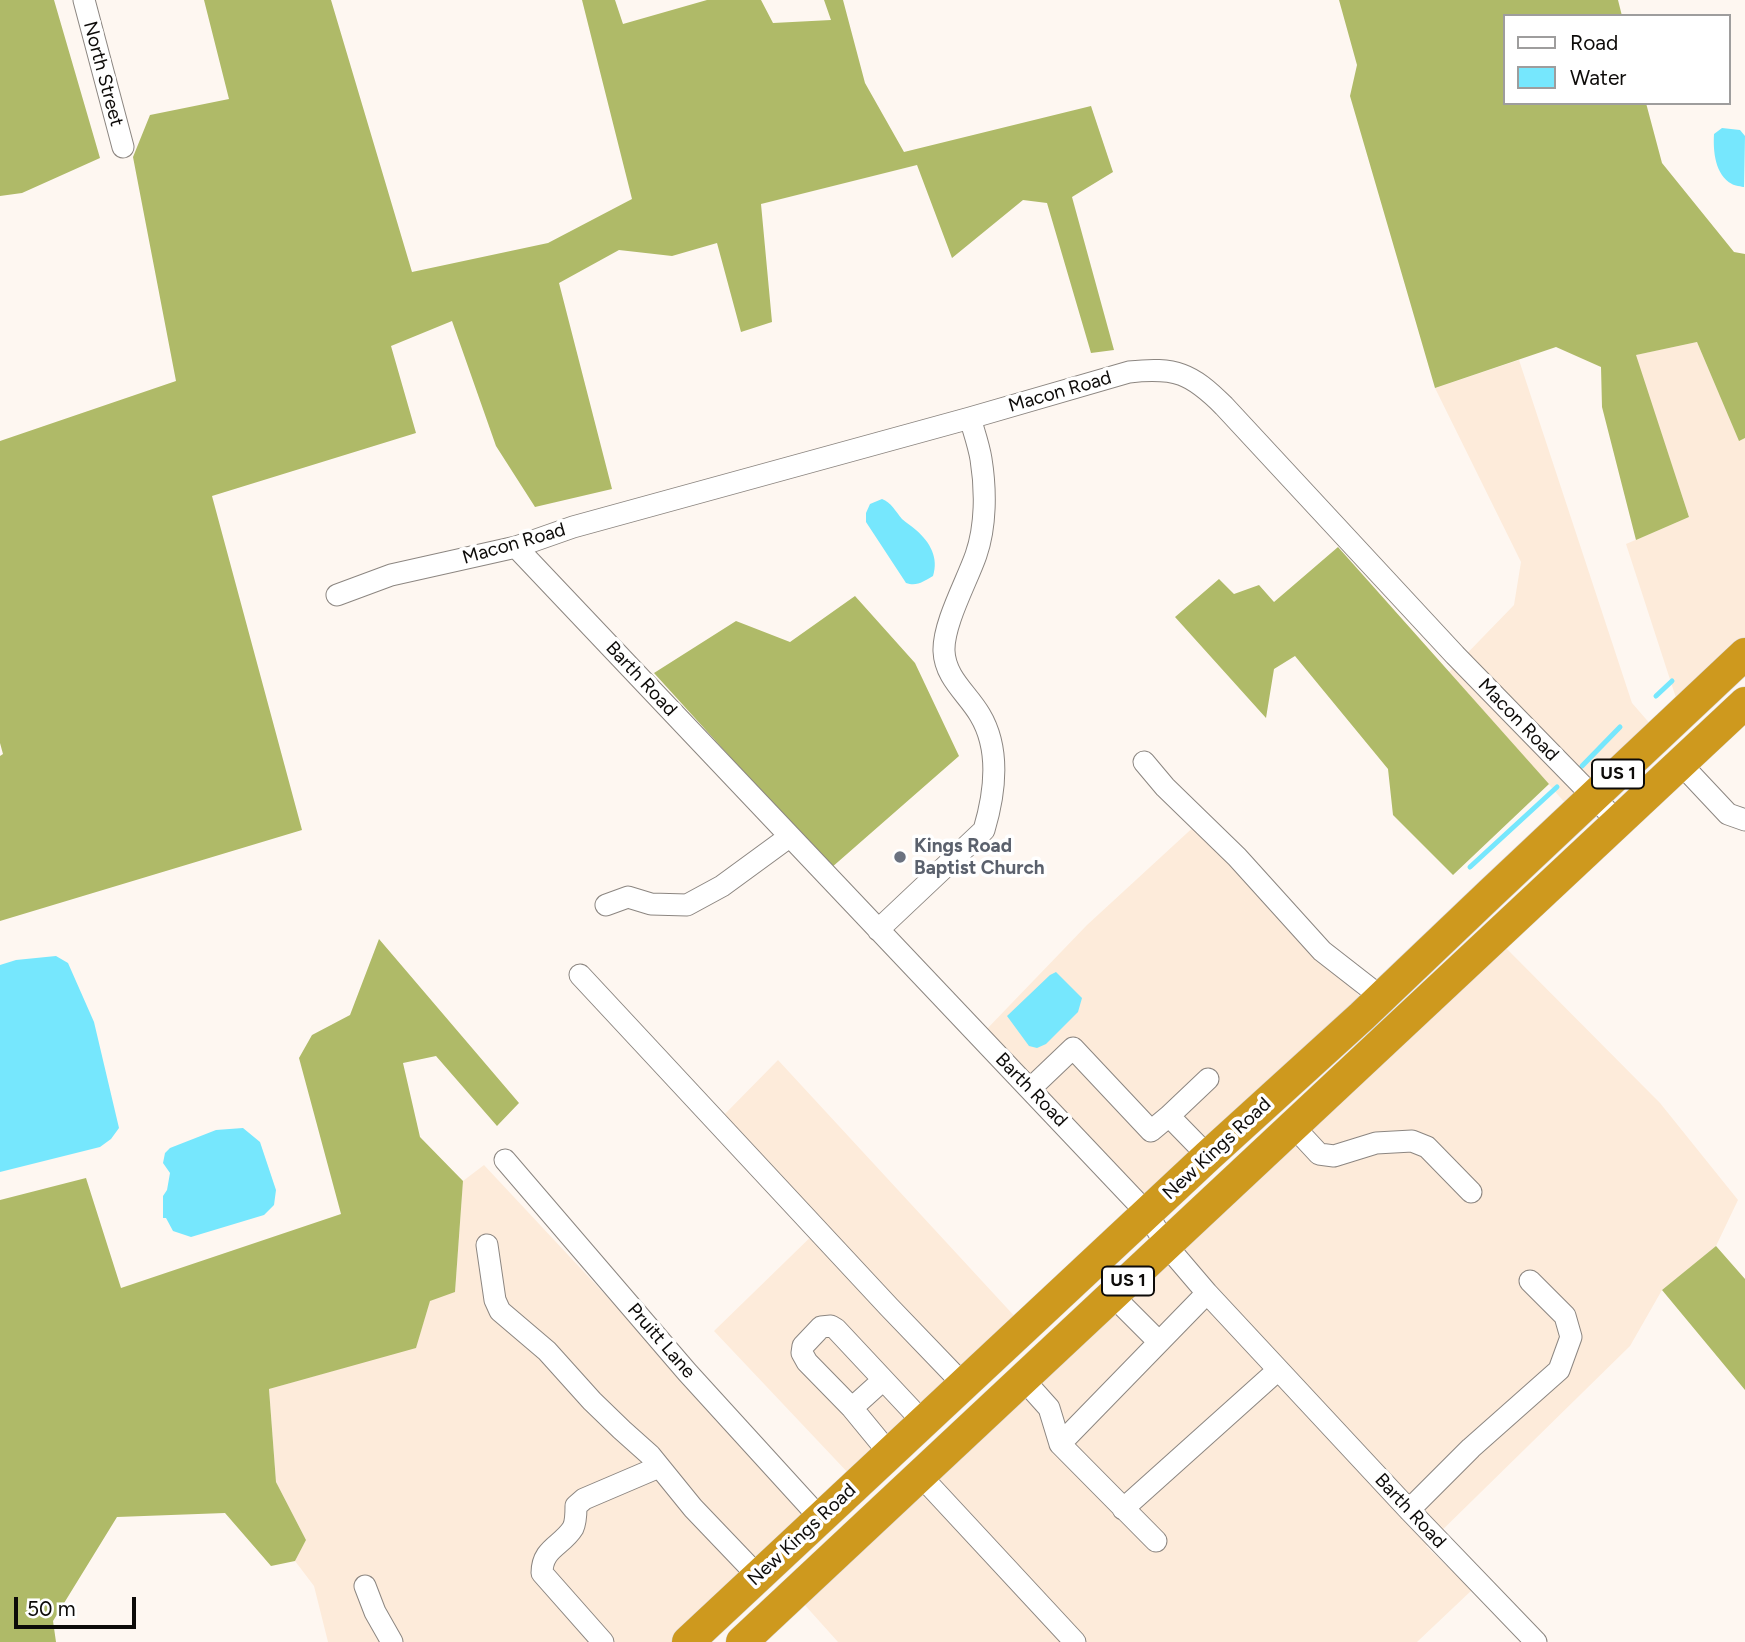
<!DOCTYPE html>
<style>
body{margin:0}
#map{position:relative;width:1745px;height:1642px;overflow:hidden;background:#fef7f1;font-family:Figtree,sans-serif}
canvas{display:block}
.legend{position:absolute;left:1503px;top:14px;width:228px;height:91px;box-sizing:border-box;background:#fff;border:2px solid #9e9d9d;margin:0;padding:9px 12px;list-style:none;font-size:21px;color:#0d0b09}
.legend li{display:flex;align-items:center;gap:14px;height:35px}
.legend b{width:35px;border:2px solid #9e9d9d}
.scale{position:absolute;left:14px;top:1597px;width:122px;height:32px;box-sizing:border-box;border:4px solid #0d0b09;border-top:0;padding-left:9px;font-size:21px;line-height:24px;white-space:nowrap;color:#0d0b09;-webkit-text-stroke:5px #fff;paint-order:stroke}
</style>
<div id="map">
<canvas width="1745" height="1642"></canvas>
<ul class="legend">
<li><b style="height:9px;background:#fff"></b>Road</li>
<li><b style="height:19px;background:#76e7fd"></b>Water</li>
</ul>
<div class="scale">50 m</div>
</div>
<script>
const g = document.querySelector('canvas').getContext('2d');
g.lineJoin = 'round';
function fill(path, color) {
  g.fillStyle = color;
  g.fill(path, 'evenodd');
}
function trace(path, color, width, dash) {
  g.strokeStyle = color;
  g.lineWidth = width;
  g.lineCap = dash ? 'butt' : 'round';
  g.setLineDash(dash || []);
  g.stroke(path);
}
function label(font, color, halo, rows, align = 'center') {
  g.font = font + ' Figtree,sans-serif';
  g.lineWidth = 7;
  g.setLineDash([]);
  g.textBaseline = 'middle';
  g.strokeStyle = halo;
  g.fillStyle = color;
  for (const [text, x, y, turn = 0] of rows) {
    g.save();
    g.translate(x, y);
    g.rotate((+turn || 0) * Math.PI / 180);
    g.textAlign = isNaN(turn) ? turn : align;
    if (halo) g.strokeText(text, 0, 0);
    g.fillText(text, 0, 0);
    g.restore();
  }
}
fill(new Path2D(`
 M1697 342 1739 440 1745 438V640L1678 704 1626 544 1689 517 1635 355Z
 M1519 360 1632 703 1652 726 1567 805 1449 672 1514 605 1521 562 1435 388Z
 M1199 822 1364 1001 1144 1200 984 1032 1087 925Z
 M1502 944 1660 1103 1738 1200 1716 1246 1662 1290 1630 1346 1426 1546 1472 1590 1417 1642H838L803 1603Z
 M778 1060 1018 1320 851 1476 714 1331 824 1224 721 1118Z
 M484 1165 813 1517 677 1642H328L314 1586 295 1561 306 1540 276 1482 269 1389 416 1347 430 1300 455 1291 463 1181Z`), '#fdebda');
fill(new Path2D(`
 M0 0H54L100 158 22 193 0 196Z
 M204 0H331L412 272 548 243 632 199 582 0H615L623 24 707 0H761L773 23 831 20 824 0H843L865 83 904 152 1091 106 1113 172 1072 197 1114 350 1091 353 1047 203 1023 200 952 258 917 165 761 204 772 322 741 332 717 243 672 256 619 250 559 283 612 489 535 507 496 446 452 321 391 346 416 433 212 496 302 830 0 921V756L3 754 0 743V441L176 381 133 157 150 115 229 99Z
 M1339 0H1618L1622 16H1505V103H1646L1662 163 1734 252 1745 254V438L1739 441 1697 342 1636 355 1689 517 1636 540 1602 407 1601 367 1556 347 1435 388 1350 96 1357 65Z
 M1338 547 1549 784 1453 875 1393 815 1388 769 1295 656 1274 669 1266 718 1175 617 1219 579 1234 594 1259 585 1274 602Z
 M855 596 915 663 959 756 831 868 654 673 736 621 790 642Z
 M379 939 519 1103 497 1126 436 1056 403 1063 420 1137 463 1181 455 1292 430 1301 416 1348 269 1389 276 1482 306 1540 295 1561 271 1566 225 1513 117 1517 53 1621 56 1642H0V1200L86 1178 121 1288 341 1214 299 1058 312 1035 350 1015Z
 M1716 1246 1745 1279V1390L1662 1290Z`), '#afba68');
fill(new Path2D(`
 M1722 128 1740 130 1745 136 1744 187C1743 187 1733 185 1732 184 1715 175 1713 151 1714 134Z
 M882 499C891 502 896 512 902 519 906 523 912 526 916 530 930 542 939 558 933 576 924 581 917 587 906 583L866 522V513L870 504Z
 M56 956 68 963 94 1022 119 1128 111 1139 100 1147 0 1172V965L16 960Z
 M1056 972 1082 998 1078 1012 1046 1044 1037 1048 1029 1046 1007 1016 1050 975Z
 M243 1128 260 1142 276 1190 274 1205 264 1215 191 1237 173 1231 166 1218H163V1196L167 1190 170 1173 163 1163 165 1153 170 1148 216 1130Z`), '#76e7fd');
trace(new Path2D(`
 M1656 696 1672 681
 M1582 766 1620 727
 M1470 867 1557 787`), '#76e7fd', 5);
const minor = new Path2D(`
 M84 0 123 147
 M516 547 1147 1213 1166 1245 1207 1293 1409 1510 1536 1642
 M337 595 391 575 516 547 573 527 970 418 1129 372C1176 367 1191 373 1224 406L1455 655 1618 822
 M1144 762 1165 787 1237 857 1322 951 1381 997
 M1681 764 1728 814 1745 820
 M606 905 628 897 651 904 687 905 722 886 789 837
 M878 930 984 830C995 793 1001 750 980 715 968 694 945 678 944 651 943 624 967 581 976 555 986 526 986 490 981 459 979 446 974 432 970 418
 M580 975 889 1307 963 1384
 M1208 1079 1169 1116 1208 1156
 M1030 1089 1073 1048 1151 1131 1169 1116
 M1293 1126 1319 1154 1334 1156 1376 1143 1412 1141 1427 1147 1471 1192
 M505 1160 687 1372 821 1519
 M487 1245 495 1300 500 1311 547 1351 592 1401 622 1430 650 1455 693 1508 758 1576
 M1112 1295 1159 1342
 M1023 1379 1049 1408 1060 1444 1156 1541
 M883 1380 852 1408 807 1362 802 1353 803 1346 821 1327 831 1326 836 1329 923 1422
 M852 1408 889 1453
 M1060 1444 1207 1293
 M920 1475 1075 1642
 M1123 1509 1278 1370
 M1409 1510 1471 1448 1559 1370 1571 1337 1565 1316 1530 1281
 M365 1586 375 1612 392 1642
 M603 1642 542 1573C542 1548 562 1546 573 1528 576 1522 576 1512 576 1506L584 1499 659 1467`);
const highway = new Path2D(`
 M688 1642 1208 1156 1362 1016 1491 893 1745 654
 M742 1642 1745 703`);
trace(minor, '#8c8681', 23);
trace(highway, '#d3d3d3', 33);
trace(minor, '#fff', 21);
trace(highway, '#ce991e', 32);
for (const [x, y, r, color] of [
 [900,857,7,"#6b7280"]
]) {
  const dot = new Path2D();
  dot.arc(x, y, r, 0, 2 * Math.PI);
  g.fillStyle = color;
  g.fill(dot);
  trace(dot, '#fff', 2.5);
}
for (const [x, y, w] of [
 [1618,774,52],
 [1128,1281,52]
]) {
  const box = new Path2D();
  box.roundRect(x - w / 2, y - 14.5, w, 29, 5);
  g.fillStyle = '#fff';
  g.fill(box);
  trace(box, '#0d0b09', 2);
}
label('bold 18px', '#0d0b09', null, [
 ["US 1",1618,774],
 ["US 1",1128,1281]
]);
label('19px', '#0d0b09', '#fff', [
 ["North Street",103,74,75],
 ["Macon Road",1060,392,-16],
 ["Macon Road",514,544,-16],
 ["Barth Road",641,679,47],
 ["Macon Road",1518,720,46],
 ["Barth Road",1031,1090,46],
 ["New Kings Road",1217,1149,-43],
 ["Pruitt Lane",661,1341,49],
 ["Barth Road",1410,1511,47],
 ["New Kings Road",802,1535,-43]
]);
label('bold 19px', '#5b616d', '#fff', [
 ["Kings Road",914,846],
 ["Baptist Church",914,868]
], 'left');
</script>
